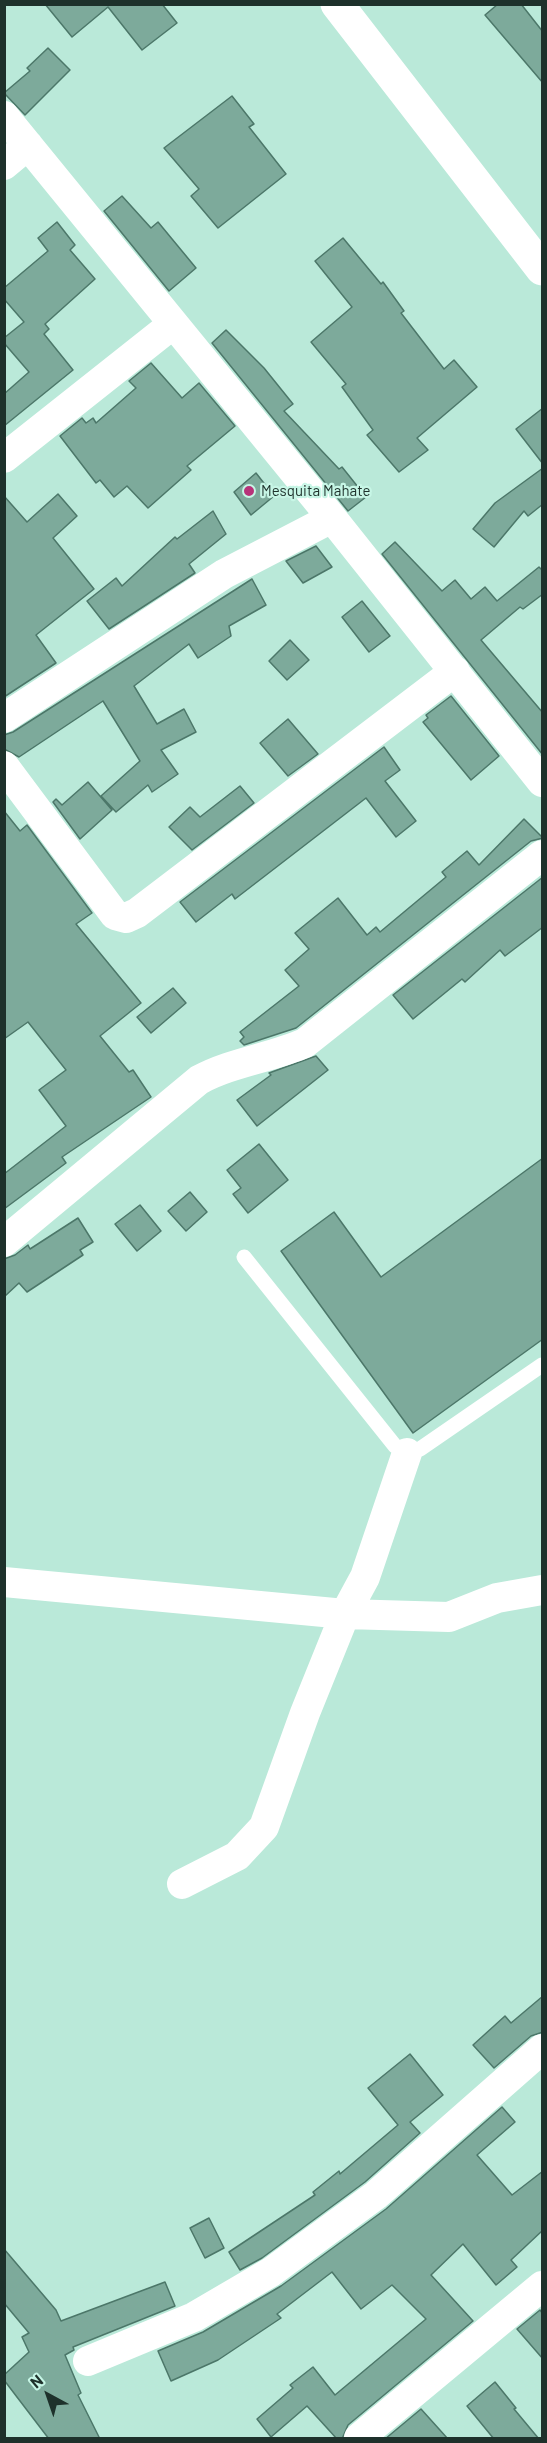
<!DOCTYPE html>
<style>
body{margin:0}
#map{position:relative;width:547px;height:2443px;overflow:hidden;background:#bae9d9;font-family:Barlow,sans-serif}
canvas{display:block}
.frame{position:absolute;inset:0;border:6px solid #1e312b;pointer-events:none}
.north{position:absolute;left:18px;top:2365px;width:60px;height:60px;-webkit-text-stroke:4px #c7f6e6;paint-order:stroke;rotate:320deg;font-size:16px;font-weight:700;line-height:24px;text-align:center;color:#1e312b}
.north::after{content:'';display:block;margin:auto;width:21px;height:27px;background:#1e312b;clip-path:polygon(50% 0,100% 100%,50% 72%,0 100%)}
</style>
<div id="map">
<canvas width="547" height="2443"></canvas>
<div class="frame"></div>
<div class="north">N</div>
</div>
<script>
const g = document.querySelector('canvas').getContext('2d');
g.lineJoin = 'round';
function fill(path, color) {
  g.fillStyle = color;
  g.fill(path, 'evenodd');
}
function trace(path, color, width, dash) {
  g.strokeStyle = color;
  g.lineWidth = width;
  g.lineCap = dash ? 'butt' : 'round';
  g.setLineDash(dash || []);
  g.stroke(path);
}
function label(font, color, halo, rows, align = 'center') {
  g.font = font + ' Barlow,sans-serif';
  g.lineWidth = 4.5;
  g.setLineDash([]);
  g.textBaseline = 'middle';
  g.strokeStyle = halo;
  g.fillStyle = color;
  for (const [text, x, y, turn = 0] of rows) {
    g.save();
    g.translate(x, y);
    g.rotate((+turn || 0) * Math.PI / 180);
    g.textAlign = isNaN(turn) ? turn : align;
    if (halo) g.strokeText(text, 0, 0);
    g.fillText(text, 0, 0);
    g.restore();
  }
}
const building = new Path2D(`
 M45 4H162L177 23 142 50 108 7 72 37Z
 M498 4H521L543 32V83L485 15Z
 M48 48 70 70 25 115 4 93 30 71 27 68Z
 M232 96 254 124 249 127 286 174 218 228 191 196 199 189 164 148Z
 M122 196 151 228 158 222 196 268 169 291 104 211Z
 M57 222 75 245 70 250 95 279 45 324 49 329 44 334 73 370 4 426V394L29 372 4 343V338L24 322 4 299V288L48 251 38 238Z
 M343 238 381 284 383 282 404 311 401 313 444 369 454 360 477 387 417 438 428 450 399 472 367 435 373 430 342 387 346 384 311 342 352 307 315 261Z
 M226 330 264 368 293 404 284 411 339 469 342 467 366 497 348 511 212 343Z
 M151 363 182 398 199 383 235 426 187 466 191 470 148 508 127 486 114 497 100 480 96 483 60 436 82 418 86 423 93 418 96 423 136 388 129 381Z
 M543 408V464L516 429Z
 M543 468V504L528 516 524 511 494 547 473 529 495 503Z
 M256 473 274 496 251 515 234 492Z
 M58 494 77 516 53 538 94 589 36 635 56 663 4 697V496L27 522Z
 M213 511 226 534 189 564 195 573 109 629 87 601 116 578 122 586 175 537 177 539Z
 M395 542 442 591 455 580 471 599 485 587 497 601 539 567 543 571V594L523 609 520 607 481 640 543 713V755L382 554Z
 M316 546 332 567 303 583 286 561Z
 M252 579 266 605 229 626 231 636 198 658 189 644 134 686 157 724 184 709 196 732 161 750 178 774 152 792 148 785 116 812 101 796 140 761 103 701 19 757 4 749V735L13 732Z
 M362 601 390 636 369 652 342 617Z
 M290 640 309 660 287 680 269 661Z
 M451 696 499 756 471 780 423 722 428 718 426 715Z
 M288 719 318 754 288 776 260 743Z
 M384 747 400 770 385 781 416 821 396 837 366 798 235 899 232 894 196 922 180 902Z
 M88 782 112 810 80 839 53 802 56 799 62 805Z
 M240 786 254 803 192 850 169 827 190 807 200 817Z
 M4 811 20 831 27 825 92 913 76 924 141 1003 100 1036 129 1072 133 1070 151 1097 62 1157 66 1163 4 1209V1174L66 1126 39 1090 66 1070 28 1022 4 1039Z
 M524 819 543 838 531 841 296 1028 244 1045 240 1041 244 1037 240 1032 299 986 285 970 309 949 295 933 338 898 367 935 376 927 380 932 446 877 442 872 467 851 479 865Z
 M543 877V927L505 956 500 950 465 982 462 979 413 1019 393 995Z
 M173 988 186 1003 151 1033 137 1017Z
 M316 1056 328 1070 257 1126 237 1100 271 1075 269 1073Z
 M259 1144 288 1180 248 1213 233 1194 241 1188 227 1170Z
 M543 1158V1339L413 1433 281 1251 334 1212 381 1277Z
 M190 1192 207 1212 186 1231 168 1211Z
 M140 1205 161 1231 137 1251 115 1224Z
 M78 1218 93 1242 80 1250 83 1255 27 1292 19 1283 4 1297V1259L15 1255 28 1245 30 1249Z
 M543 1996V2032L531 2036 494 2068 473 2045 505 2016 511 2023Z
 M410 2054 443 2095 410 2122 420 2133 365 2182 262 2258 240 2270 229 2252 315 2195 313 2192 339 2171 340 2174 398 2125 368 2088Z
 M502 2107 515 2122 477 2155 512 2195 543 2171V2230L511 2260 517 2267 496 2285 463 2244 431 2275 473 2321 348 2425 342 2439H337L307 2406 271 2437 257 2419 293 2388 290 2385 313 2367 335 2395 426 2319 392 2285 361 2309 332 2272 277 2314 281 2318 218 2360 171 2381 158 2351 203 2332 281 2286 386 2209Z
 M209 2218 224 2248 205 2258 190 2228Z
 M4 2249 56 2310 61 2321 165 2282 175 2306 73 2347 74 2350 65 2355 81 2393 78 2395 100 2439H49L4 2380V2375L29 2352 22 2337 29 2333 4 2303Z
 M540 2310 543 2314V2359L517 2329Z
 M495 2382 516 2408 514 2409 539 2439H494L467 2406Z
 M421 2409 448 2439H385Z`);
fill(building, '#7daa9b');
trace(building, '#4c7769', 1.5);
trace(new Path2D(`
 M244 1257 395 1446 407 1453 420 1449 542 1365`), '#fff', 15);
trace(new Path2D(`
 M4 116 332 518 542 782
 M4 165 28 145
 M4 458 173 324
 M4 718 224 574 332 518
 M4 766 115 915 126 918 137 913 455 671
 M4 1242 199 1080C232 1062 271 1058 305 1043L542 855
 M4 1582 345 1614 449 1617 497 1598 542 1590
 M182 1884 237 1856 264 1827 305 1713 345 1614 365 1577 407 1453
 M88 2361 194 2317 271 2272 376 2195 542 2049
 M359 2438 542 2286`), '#fff', 30);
trace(new Path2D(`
 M337 4 542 269`), '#fff', 33);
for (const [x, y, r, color] of [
 [249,491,6,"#b73379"]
]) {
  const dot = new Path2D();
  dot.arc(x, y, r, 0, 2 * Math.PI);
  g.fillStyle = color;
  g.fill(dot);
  trace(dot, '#c7f6e6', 2);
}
label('15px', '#1e312b', '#c7f6e6', [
 ["Mesquita Mahate",261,491]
], 'left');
</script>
